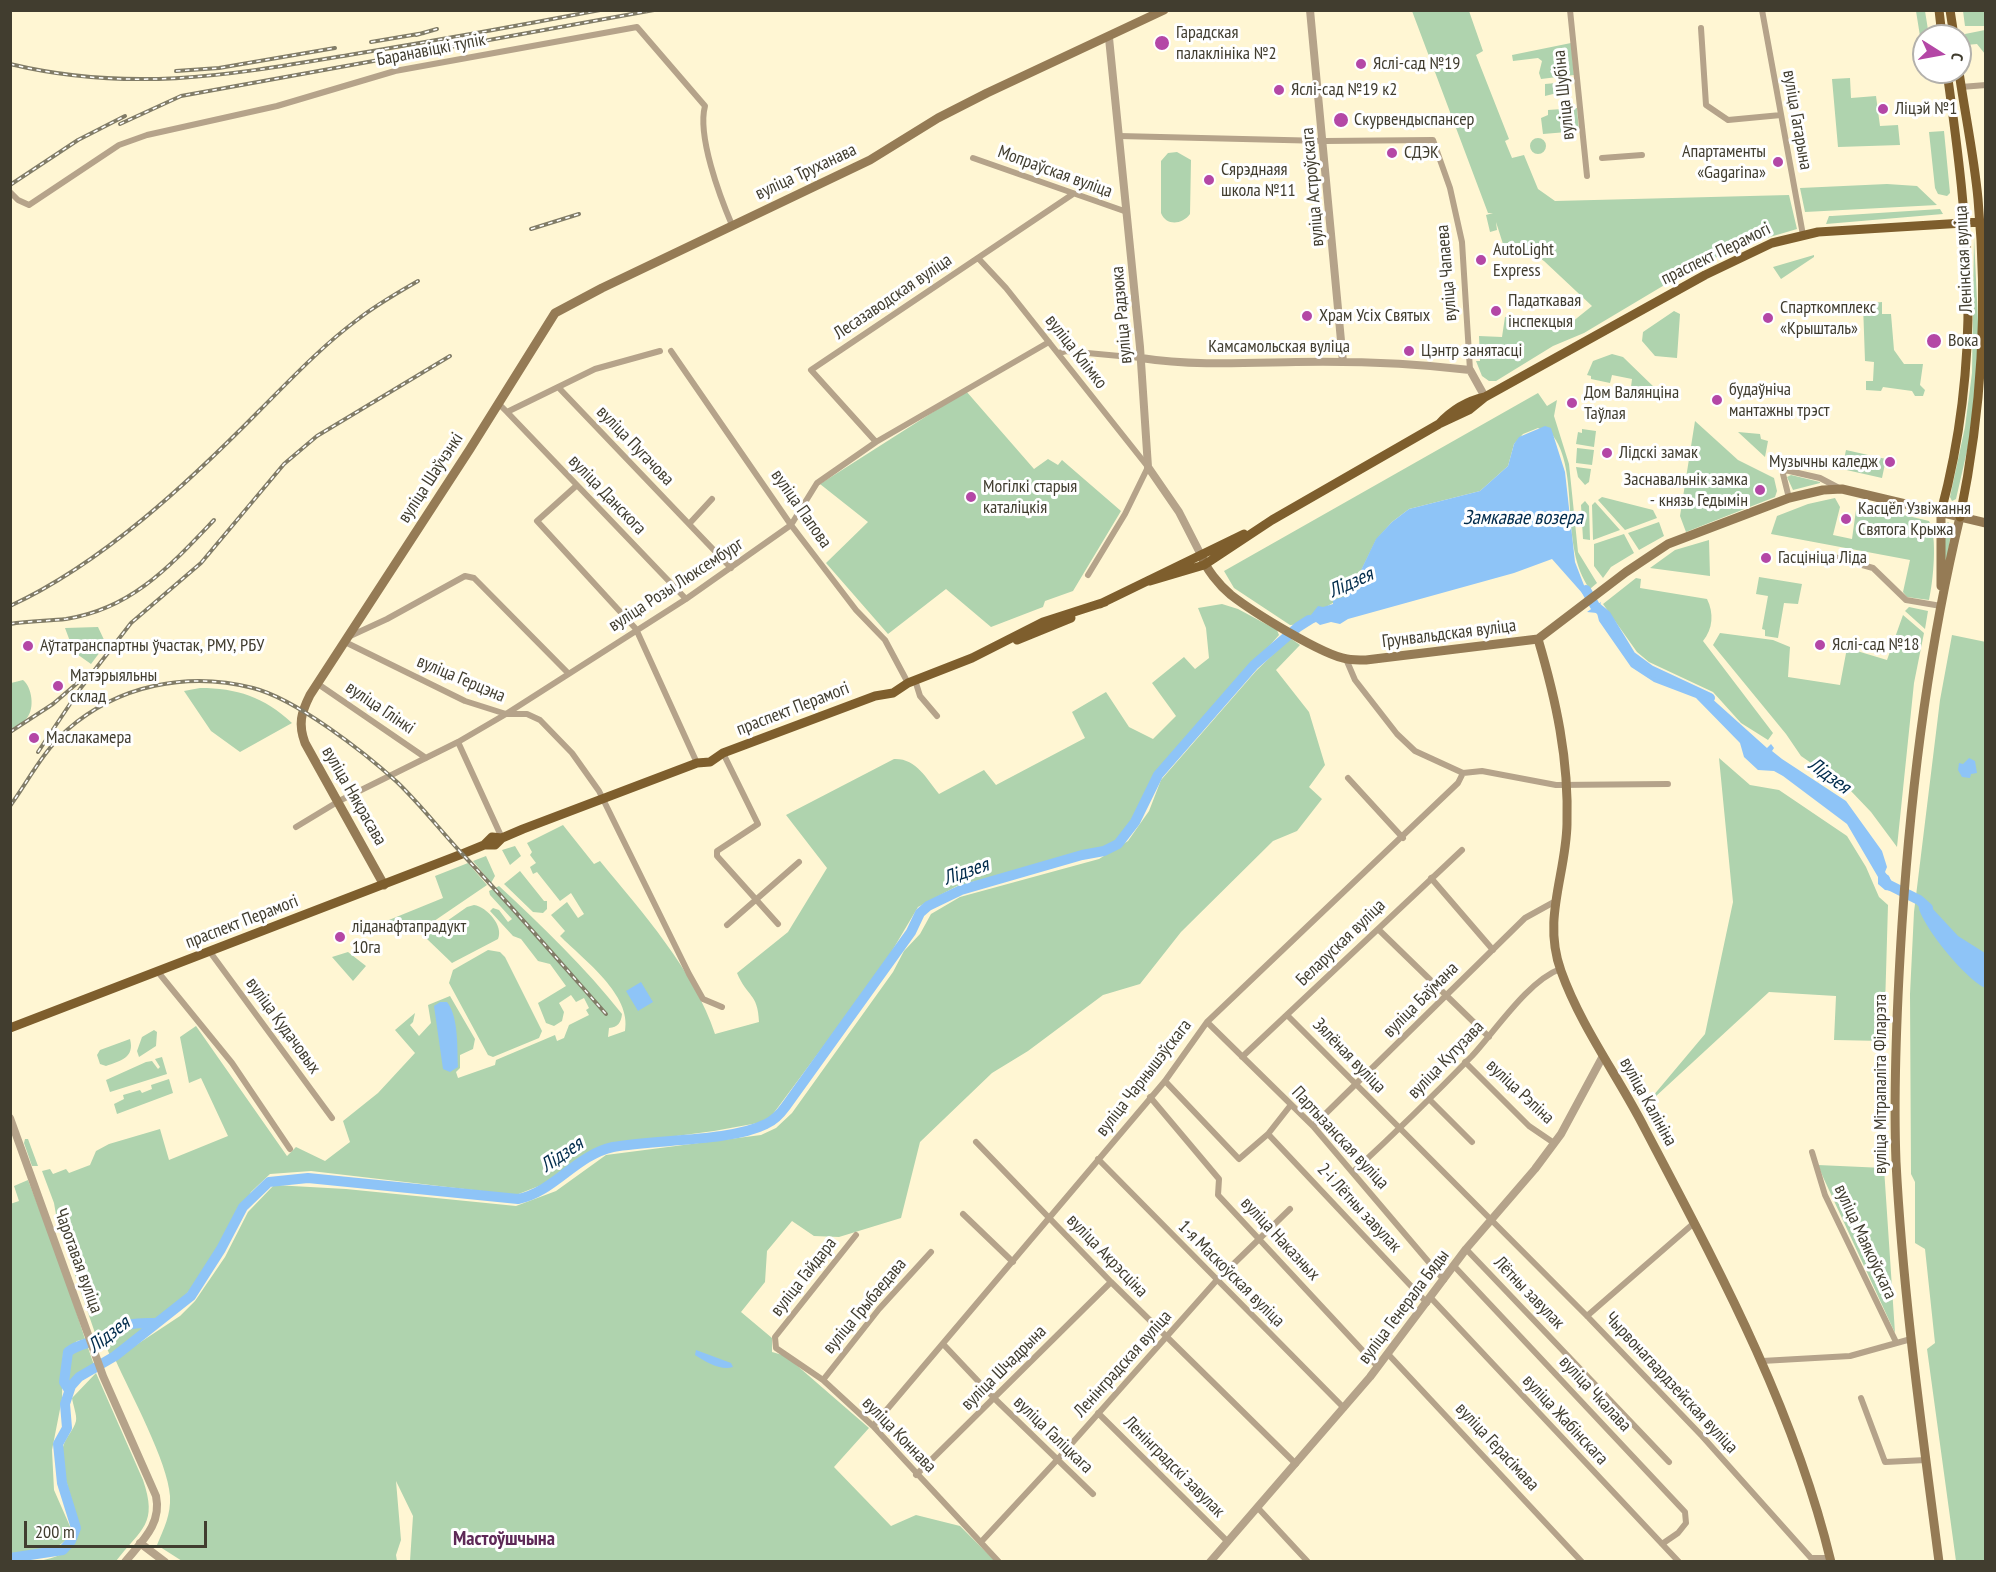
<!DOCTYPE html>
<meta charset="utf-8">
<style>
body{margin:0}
#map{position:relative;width:1996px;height:1572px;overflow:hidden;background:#fff6d3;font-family:"PT Sans Narrow",sans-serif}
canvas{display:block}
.frame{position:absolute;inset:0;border:12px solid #413d2f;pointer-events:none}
.north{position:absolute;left:1912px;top:24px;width:60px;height:60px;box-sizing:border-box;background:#fff;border:2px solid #b3b1ac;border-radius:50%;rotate:101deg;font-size:16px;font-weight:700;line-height:24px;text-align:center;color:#413d2f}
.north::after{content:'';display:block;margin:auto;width:21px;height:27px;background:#b447a6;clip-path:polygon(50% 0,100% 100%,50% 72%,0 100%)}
.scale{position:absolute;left:24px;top:1521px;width:183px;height:27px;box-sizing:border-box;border:3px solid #413d2f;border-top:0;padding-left:8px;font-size:18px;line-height:21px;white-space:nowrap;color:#413d2f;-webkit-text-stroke:4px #fff;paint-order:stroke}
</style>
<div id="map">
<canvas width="1996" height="1572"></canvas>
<div class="frame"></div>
<div class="north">С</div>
<div class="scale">200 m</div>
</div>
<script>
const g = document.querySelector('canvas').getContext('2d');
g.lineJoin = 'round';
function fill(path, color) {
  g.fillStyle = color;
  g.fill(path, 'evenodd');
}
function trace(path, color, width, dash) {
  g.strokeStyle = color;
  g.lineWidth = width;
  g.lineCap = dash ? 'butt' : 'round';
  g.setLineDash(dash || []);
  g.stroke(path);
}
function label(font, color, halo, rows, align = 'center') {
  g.font = font + ' "PT Sans Narrow",sans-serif';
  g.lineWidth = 6;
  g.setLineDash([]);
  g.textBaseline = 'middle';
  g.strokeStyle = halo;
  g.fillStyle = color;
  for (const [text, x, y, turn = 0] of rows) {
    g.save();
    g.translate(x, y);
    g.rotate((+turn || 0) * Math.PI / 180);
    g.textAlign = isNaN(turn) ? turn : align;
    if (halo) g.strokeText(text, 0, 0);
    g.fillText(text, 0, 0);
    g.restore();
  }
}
fill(new Path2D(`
 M1412 11H1469L1483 51 1476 55 1509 139 1505 141 1512 158 1524 155 1538 189 1555 201 1789 195 1797 229 1753 242 1698 265 1584 333 1553 346 1496 381H1489L1482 376 1476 361H1480L1479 336 1502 337 1505 317 1572 322 1592 306 1544 261 1525 248V243L1503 244 1496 222 1497 230 1490 232 1486 215 1493 213H1488Z
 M1916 11H1925L1929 36H1924V61Z
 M1963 11H1985V26H1965Z
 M1985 30V54L1977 44 1966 45 1965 34Z
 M1571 43 1574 75 1541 79 1539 73 1542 61 1538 58 1513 61 1512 55Z
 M1850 78 1851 98 1876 96 1880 126 1898 125 1900 145 1838 147 1832 79Z
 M1556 83 1557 93 1545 96V84Z
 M1577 108 1579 131 1543 134 1541 118 1548 115V110Z
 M1944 131 1950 193 1947 196 1938 194 1935 188 1929 132Z
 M1530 146a8 8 0 1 1 16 0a8 8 0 1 1-16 0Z
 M1177 152 1191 160 1190 214C1182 225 1166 226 1161 213V161L1168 153Z
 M1887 184 1917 186 1937 205 1805 212 1800 188Z
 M1940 209 1943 214 1826 224 1829 216H1832Z
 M1974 237 1979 342 1972 429 1956 499 1952 501 1950 497 1965 427 1972 373Z
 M1814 255V257L1781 279 1773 267Z
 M1882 302V314H1891L1894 350 1904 364H1923L1920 385 1925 390 1923 396H1915L1912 391 1883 387 1881 391 1866 390V381H1873L1874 362 1865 361 1863 304Z
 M1674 311 1680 314 1677 358 1655 356 1642 341 1643 332Z
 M1612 354 1623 357 1657 390 1651 392 1631 387 1632 379 1612 375 1610 383 1591 379V376L1587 375 1593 361Z
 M966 391 1034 469 1048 459 1058 465 1062 460 1121 511 1073 591 1045 601 1043 607 991 627 946 589 888 634 826 563 868 522 820 484Z
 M1538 393 1547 406 1557 400 1554 416 1569 464 1578 552 1597 583 1590 589C1558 546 1582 471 1551 433L1538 428 1523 434 1514 444 1508 466 1480 491 1409 509 1392 522 1376 540 1349 595C1330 601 1304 626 1290 625L1234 588 1224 571Z
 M1695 421 1738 460 1774 478 1777 491 1775 497 1686 532 1680 516Z
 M1582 429 1596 431 1594 447 1576 444 1578 432 1582 433Z
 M1738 432 1760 434 1761 439 1768 441 1765 457Z
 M1577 448 1594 450 1592 465 1576 463Z
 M1846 450 1886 459 1882 478 1842 469Z
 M1576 467 1591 469 1589 482 1585 485 1578 477Z
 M1791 475 1820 482V483L1793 490 1787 477Z
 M1602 497 1653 510 1657 518 1625 530 1598 500Z
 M1835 498 1840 507 1833 535 1852 539 1856 510 1871 507 1929 521C1938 536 1933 582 1929 600L1907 597 1903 592 1910 560 1771 534 1777 516 1808 504Z
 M1585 501 1589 506 1590 540 1583 539 1581 505Z
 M1595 502 1620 530 1593 540 1592 505Z
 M1659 522 1664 536 1639 550 1628 533Z
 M1948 522 1952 526 1944 579 1945 525Z
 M1624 534 1634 553 1611 567 1603 578 1594 566V544Z
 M1709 540 1710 576 1650 568 1675 550Z
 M1759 577 1802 584 1798 604 1784 603 1778 638 1765 636V630L1762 629 1768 596 1756 594Z
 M1636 578 1641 579 1640 588 1707 599C1714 613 1713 629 1703 641L1773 733 1768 740 1741 723 1713 692 1649 662 1637 652 1603 604Z
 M1222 604 1238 609 1277 630 1279 635 1153 777C1142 802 1132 827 1111 846L957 886 918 907 883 966 770 1118 758 1123 714 1131 601 1146 561 1171 549 1182 516 1195 311 1171 270 1174 251 1192 209 1266 177 1306 153 1320 122 1321 98 1337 95 1333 58 1226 54 1203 42 1171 50 1169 53 1174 66 1169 69 1173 90 1165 96 1151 109 1144 160 1129 169 1160 228 1136 201 1078 189 1083 180 1037 196 1026 287 1156 296 1147 325 1161 350 1142 343 1121 378 1093 415 1053 395 1030 415 1013 413 1022 410 1025 419 1036 431 1023 428 1005 450 996 475 1039 473 1049 460 1055V1068L456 1072 458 1078 495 1065 496 1060 555 1035 557 1041 564 1038 569 1025 589 1015 586 1010 589 1008 584 998 576 1002 571 995 559 1003 564 1012 562 1021 554 1026 546 1023 538 1003 566 986 550 964 538 961 521 939 513 936 490 911 493 908 499 910 508 922 512 919 490 895 489 891 499 886C542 926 585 967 622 1014 621 1023 618 1027 609 1028L608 1037 625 1031C632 995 584 960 560 936L565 931 551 915 567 902 578 918 584 914 571 893 560 901 537 872 533 874 530 867 536 863 530 855 532 852 527 843 563 825 594 864 600 861C642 912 694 970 715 1034L759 1022C758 993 747 997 737 973L788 932 827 868 786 815 894 759C916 758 926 778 939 794L984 770 996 785 1085 738 1072 712 1106 692 1129 727 1153 739 1176 716 1152 683 1184 657 1195 669 1209 658 1206 628 1198 608Z
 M1909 607 1928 611 1925 629 1905 611Z
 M1903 615 1924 633 1914 683 1897 847 1871 812 1850 790 1801 756 1786 734 1713 645 1720 633 1773 640 1790 647 1788 677 1840 685 1847 648 1887 660Z
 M98 627 106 644 91 664 74 652 65 628Z
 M1952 635 1986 642 1985 1561H1956L1927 1349 1935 1343 1925 1249 1915 1243V1182L1911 1174 1910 994 1914 912 1940 700Z
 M1290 638 1300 645 1276 670 1309 712 1325 765 1309 787 1322 799 1297 831 1273 841 1181 932 1140 984 1103 995 1028 1051 992 1073 920 1142 901 1218 839 1237 814 1236 792 1221 767 1251 765 1282 741 1312 772 1338V1352L786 1356 869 1428 834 1467 891 1526 916 1515 960 1526 995 1561H410L413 1516 396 1481 401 1540 396 1555 397 1561H182L157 1545C164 1528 171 1515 170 1496 168 1462 130 1393 115 1359L180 1316 195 1301 225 1257 248 1212 274 1185 346 1189 516 1206 556 1191 606 1155 761 1135 776 1128 792 1113 893 972 904 951 920 934 931 914 960 897 1099 859 1128 841 1149 811 1161 780 1256 671Z
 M23 680C32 687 35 708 27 718 24 722 16 726 11 729V683Z
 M200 688C237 688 264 697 292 723L240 752 211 731 184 691Z
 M1719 758 1750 785 1779 790 1847 836 1866 867 1879 897 1888 905 1884 1041 1834 1040 1836 996 1769 992 1642 1109 1705 1034 1733 902Z
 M515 846 521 856 510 865 502 850Z
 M486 856 495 876 491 883 473 861Z
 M468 863 487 885 418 932 406 934 388 930 384 922 443 898 435 876Z
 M520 871 544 901H547V909L543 913 533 912 504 884Z
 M474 905C487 907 504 926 498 939L452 963 427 939V935L467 907Z
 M488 950 500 952 505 957 542 1031 539 1038 493 1057 488 1055 449 983 453 970Z
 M348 952 366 966 353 981 332 957Z
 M154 1030 157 1032 156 1046 139 1057 137 1051 142 1037Z
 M130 1039C135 1058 120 1061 106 1066L100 1064 97 1055 100 1050Z
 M162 1057 167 1074 110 1092 106 1080 146 1062 152 1061 158 1069 160 1067 155 1059Z
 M169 1079 173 1093 117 1114 114 1104 124 1099 123 1095 140 1090 142 1093 152 1089 151 1085Z
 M25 1139H28L38 1166H32L24 1143Z
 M1818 1165 1884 1168 1895 1333 1823 1177Z
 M28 1180 60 1262 85 1339 77 1341 63 1352 62 1399 52 1450 54 1490 72 1531C60 1555 34 1550 11 1556L10 1204 19 1201 14 1186Z
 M140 1326 147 1328 110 1356 104 1340 124 1330Z
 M87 1345 94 1365 78 1376 69 1387 66 1381 70 1352Z
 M96 1373 143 1480C158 1524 142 1528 116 1561H38C115 1549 55 1492 63 1447 65 1438 74 1430 76 1421 77 1415 73 1405 72 1398Z`), '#afd3ae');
fill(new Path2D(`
 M1545 426 1551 428 1565 472 1575 562 1587 593 1583 594 1552 559 1514 573 1348 619 1340 624 1331 622 1320 625 1316 622 1301 629 1296 625 1307 620 1318 606 1323 607 1333 604V600L1349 595 1376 539 1392 522 1409 509 1480 491 1508 466 1514 444 1519 437Z
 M1601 602 1599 608 1634 660 1650 671 1709 696 1767 748 1771 744 1774 748 1772 751 1782 759 1846 801 1882 851 1887 867 1885 872 1893 883V891L1885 890 1878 884V877L1847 824 1783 776 1774 771 1758 770 1744 757 1740 743 1696 698 1654 682 1631 667 1599 621 1597 613 1587 612Z
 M1969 758 1975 761 1977 773 1971 774 1970 778 1962 777 1958 770 1959 763 1963 764Z
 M1920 895 1958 936 1985 953V988C1965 978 1926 931 1919 909 1918 905 1919 899 1920 895Z
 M641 982 653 1002 638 1011 626 991Z
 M440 1002H447C459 1017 457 1049 458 1067L450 1072 443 1069 434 1006Z
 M696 1350 731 1363 733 1367C721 1371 706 1362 695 1355Z`), '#8ec4f7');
trace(new Path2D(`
 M1586 590 1595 606 1606 615 1631 656 1650 670 1710 698
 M1885 879 1887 884 1919 900 1928 908
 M69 1390 64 1382 68 1352C78 1344 88 1344 99 1339 126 1328 120 1322 154 1323
 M10 1558 63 1550 71 1541 76 1528 62 1483 58 1444 67 1428 65 1404 71 1386 79 1377 115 1356 191 1296 221 1249 243 1207 269 1182 308 1178 518 1199C554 1192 576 1155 613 1147 655 1139 730 1142 766 1124 775 1120 781 1113 786 1106L911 932 920 913 928 906 961 890 1082 855 1104 851 1118 844 1135 822 1158 775 1254 665 1298 627 1309 620`), '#8ec4f7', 10);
trace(new Path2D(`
 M1570 10 1587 176
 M1762 10 1803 235
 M1701 28 1706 105 1728 120 1781 115
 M1961 87 1986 85
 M1119 136 1325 141 1433 140 1450 188 1462 242 1470 370
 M973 158 1127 212
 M1602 158 1642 155
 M10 192 18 200 29 205 119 145 147 135 277 106 395 71 637 27 705 106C697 136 720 197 732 225
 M978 258 1006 288 1148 467 1125 514 1088 575
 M671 351 791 525 856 610 885 640 908 683
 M1059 353 1066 351 1141 358
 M559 388 731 568
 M499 404 507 412 595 369 660 351
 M507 412 686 599
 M876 442 811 370 1073 194
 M576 486 537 521 636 629 697 763
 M1789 498 1783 474 1785 470 1820 478 1839 488
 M689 524 712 499
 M1827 555 1873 568 1906 600 1941 606
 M348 637 387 619 465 576 474 578 568 673
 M345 642 465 701 506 714H527L540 720 572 753 599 791 689 974 703 999 722 1007
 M1346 659 1355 680 1397 734 1415 751 1463 773 1482 771 1556 785 1668 784
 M915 680 920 696 937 716
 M318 684 426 758
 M458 742 502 838
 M723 753 758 824 717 851V856L778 924
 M1348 778 1403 838
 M296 827 339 801 458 742 506 714 686 599 791 525 817 483 876 442 1049 342
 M1431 878 1493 950
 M727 925 799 862
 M1378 929 1489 1037
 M210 952 332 1118
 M158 972 232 1063 290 1149
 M1287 1015 1587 1316 1702 1436 1811 1558H1830
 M1207 1022 1313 1126 1444 1280
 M1242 1057 1462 850
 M1465 1062 1529 1126 1554 1143
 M1165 1081 1239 1159 1268 1134 1290 1106
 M1150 1097 1219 1179 1218 1195 1378 1367
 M1429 1099 1472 1142
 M1313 1126 1525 918 1554 902
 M1268 1134 1427 1303
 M976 1142 1111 1282 1296 1464
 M1812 1152 1825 1195 1896 1342
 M1098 1159 1344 1408
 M1353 1172C1394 1134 1433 1096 1472 1056 1496 1030 1528 981 1560 969
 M963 1214 1013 1262
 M856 1235 775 1337 776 1348 823 1380 873 1426 999 1562
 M1466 1249 1669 1462
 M1454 1266 1685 1512 1686 1523 1678 1533 1662 1544
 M1431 1298 1679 1562
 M1587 1316 1694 1223
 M944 1345 995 1399 1093 1494
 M1388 1354 1582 1562
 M1762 1361 1850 1356 1911 1339
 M823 1380 879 1309 931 1252
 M1861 1398 1885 1462 1926 1460
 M1098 1413 1228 1542
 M873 1426 1165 1081 1207 1022 1458 783 1463 773
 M916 1475 1111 1282
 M1258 1508 1308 1562
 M981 1542 1057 1460 1216 1281 1290 1209`), '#b5a38a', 6);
trace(new Path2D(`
 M1310 10 1343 362
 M1109 38 1140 347 1148 467 1179 512 1201 555
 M1141 358C1191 366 1245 363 1296 362 1354 361 1412 363 1470 370L1485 397
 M10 1118 103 1376 156 1496C162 1524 142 1541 125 1562
 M140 1543 165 1562
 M1210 1562 1370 1377 1466 1249 1535 1169 1561 1134 1603 1056`), '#b5a38a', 8);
trace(new Path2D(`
 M1941 512V586
 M1201 555C1206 569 1219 585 1231 595 1253 612 1322 655 1347 659 1353 660 1360 660 1366 660L1538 639 1626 572 1668 544 1789 498 1823 490 1842 489 1986 523
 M1538 639C1556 700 1569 759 1567 824 1566 875 1542 919 1561 971 1581 1027 1618 1076 1645 1129 1718 1268 1794 1408 1831 1562
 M384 885 305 743C298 724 301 713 310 695L470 449 555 313 602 288 870 160 938 118 987 93 1164 10
 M1939 1562C1922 1429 1903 1296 1896 1162 1893 1083 1897 1003 1902 924 1911 788 1928 650 1960 517`), '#957b55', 9);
trace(new Path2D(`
 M1939 10 1942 36
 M1950 10 1954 36
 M1959 72C1965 114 1974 156 1978 199 1988 308 1982 409 1960 517
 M1439 424C1451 411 1467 401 1485 397L1705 275 1772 243 1818 232 1980 222
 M1941 512C1983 355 1969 229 1947 72
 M1150 581 1204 565 1272 520 1439 424 1469 410 1485 397
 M1100 604 1244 534
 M1017 640 1071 618
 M484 845H495L502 838 523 829 697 763 710 762 723 753 875 696 893 693 908 683 972 658 1043 622 1105 602
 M10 1028 462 854 484 845 492 837 502 838`), '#7e5e2d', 9);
const rail = new Path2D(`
 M416 35 437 29
 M371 42 424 33
 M10 64C131 93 230 75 349 55 433 41 517 26 600 10
 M176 71 219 68 335 48
 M120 124 181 96 654 10
 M10 185 78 140 125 116
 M531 229 579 214
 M10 606C103 563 189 482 260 410 291 379 322 346 357 320 376 305 397 293 418 281
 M10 624C29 621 48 621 66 619 132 609 171 565 214 520
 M10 732 53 704 82 679
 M38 752 80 689 131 623 201 563 284 464 317 436 450 356
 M10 806C28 781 44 750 67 730 118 685 188 671 253 688 296 699 364 752 397 782 422 806 443 834 467 859 514 909 560 962 606 1014`);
trace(rail, '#817c67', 4);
trace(rail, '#fff', 1.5, [4.5]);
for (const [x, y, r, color] of [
 [1162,43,8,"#b447a6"],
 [1361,64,6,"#b447a6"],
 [1279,90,6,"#b447a6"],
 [1883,109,6,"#b447a6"],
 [1341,120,8,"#b447a6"],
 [1392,153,6,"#b447a6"],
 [1778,162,6,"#b447a6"],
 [1209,180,6,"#b447a6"],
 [1481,260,6,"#b447a6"],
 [1496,311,6,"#b447a6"],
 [1307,316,6,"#b447a6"],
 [1768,318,6,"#b447a6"],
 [1934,341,8,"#b447a6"],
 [1409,351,6,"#b447a6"],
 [1717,400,6,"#b447a6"],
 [1572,403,6,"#b447a6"],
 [1607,453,6,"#b447a6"],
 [1890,462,6,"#b447a6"],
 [1760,490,6,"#b447a6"],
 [971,497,6,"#b447a6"],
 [1846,519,6,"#b447a6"],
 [1766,558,6,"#b447a6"],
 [1820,645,6,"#b447a6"],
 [28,646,6,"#b447a6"],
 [58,686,6,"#b447a6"],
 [34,738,6,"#b447a6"],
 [340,937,6,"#b447a6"]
]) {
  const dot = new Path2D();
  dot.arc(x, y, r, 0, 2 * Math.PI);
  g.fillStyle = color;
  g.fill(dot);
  trace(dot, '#fff', 2);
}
label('18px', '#413d2f', '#fff', [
 ["Гарадская",1176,33],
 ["палаклініка №2",1176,54],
 ["Яслі-сад №19",1373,64],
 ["Яслі-сад №19 к2",1291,90],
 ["Ліцэй №1",1895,109],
 ["Скурвендыспансер",1354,120],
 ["Апартаменты",1766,152,"right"],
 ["«Gagarina»",1766,173,"right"],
 ["СДЭК",1404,153],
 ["Сярэднаяя",1221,170],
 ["школа №11",1221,191],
 ["AutoLight",1493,250],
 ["Express",1493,271],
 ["Падаткавая",1508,301],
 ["інспекцыя",1508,322],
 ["Спарткомплекс",1780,308],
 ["«Крышталь»",1780,329],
 ["Храм Усіх Святых",1319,316],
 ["Вока",1948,341],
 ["Цэнтр занятасці",1421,351],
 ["будаўніча",1729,390],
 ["мантажны трэст",1729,411],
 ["Дом Валянціна",1584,393],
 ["Таўлая",1584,414],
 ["Лідскі замак",1619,453],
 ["Музычны каледж",1878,462,"right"],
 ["Заснавальнік замка",1748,480,"right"],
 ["- князь Гедымін",1748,501,"right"],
 ["Могілкі старыя",983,487],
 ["каталіцкія",983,508],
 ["Касцёл Узвіжання",1858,509],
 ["Святога Крыжа",1858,530],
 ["Гасцініца Ліда",1778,558],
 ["Яслі-сад №18",1832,645],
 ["Аўтатранспартны ўчастак, РМУ, РБУ",40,646],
 ["Матэрыяльны",70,676],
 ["склад",70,697],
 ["Маслакамера",46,738],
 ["ліданафтапрадукт",352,927],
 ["10га",352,948]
], 'left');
label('18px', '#413d2f', '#fff', [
 ["Баранавіцкі тупік",431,50,-11],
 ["вуліца Шубіна",1564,95,-96],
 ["вуліца Гагарына",1797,120,80],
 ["вуліца Труханава",806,172,-25],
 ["Мопраўская вуліца",1055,172,20],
 ["вуліца Астроўскага",1313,187,-95],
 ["праспект Перамогі",1716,254,-26],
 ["Ленінская вуліца",1964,259,-93],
 ["вуліца Чапаева",1447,273,-95],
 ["Лесазаводская вуліца",893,297,-34],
 ["вуліца Радзюка",1122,315,-95],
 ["Камсамольская вуліца",1279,347],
 ["вуліца Клімко",1076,352,52],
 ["вуліца Пугачова",635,446,46],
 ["вуліца Шаўчэнкі",431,478,-57],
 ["вуліца Данскога",607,495,46],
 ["вуліца Папова",801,509,55],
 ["вуліца Розы Люксембург",676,585,-33],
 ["Грунвальдская вуліца",1449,634,-7],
 ["вуліца Герцэна",461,679,23],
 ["вуліца Глінкі",380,708,34],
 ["праспект Перамогі",793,709,-21],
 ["вуліца Някрасава",354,796,60],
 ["праспект Перамогі",242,922,-21],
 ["Беларуская вуліца",1341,943,-44],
 ["вуліца Баўмана",1421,1000,-45],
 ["вуліца Кудачовых",283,1026,54],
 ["Зялёная вуліца",1349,1056,46],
 ["вуліца Кутузава",1446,1060,-46],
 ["вуліца Чарнышэўскага",1144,1078,-52],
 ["вуліца Мітрапаліта Філарэта",1881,1084,-90],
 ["вуліца Рэпіна",1520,1092,43],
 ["вуліца Калініна",1648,1102,61],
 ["Партызанская вуліца",1340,1138,47],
 ["2-і Лётны завулак",1359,1208,47],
 ["вуліца Наказных",1280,1239,47],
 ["вуліца Маякоўскага",1865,1242,65],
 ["вуліца Акрэсціна",1107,1256,46],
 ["Чаротавая вуліца",78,1261,70],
 ["1-я Маскоўская вуліца",1231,1274,45],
 ["вуліца Гайдара",804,1277,-52],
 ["Лётны завулак",1529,1293,46],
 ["вуліца Грыбаедава",865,1306,-50],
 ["вуліца Генерала Бяды",1404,1307,-53],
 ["Ленінградская вуліца",1123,1364,-48],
 ["вуліца Шчадрына",1004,1368,-45],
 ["Чырвонагвардзейская вуліца",1671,1383,47],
 ["вуліца Чкалава",1595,1394,47],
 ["вуліца Жабінскага",1565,1420,47],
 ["вуліца Коннава",899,1435,46],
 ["вуліца Галіцкага",1053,1435,44],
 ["вуліца Герасімава",1497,1447,47],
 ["Ленінградскі завулак",1174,1467,45]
]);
label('italic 20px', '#012b4b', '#fff', [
 ["Замкавае возера",1523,518],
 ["Лідзея",1351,583,-24],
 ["Лідзея",1829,776,36],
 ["Лідзея",966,872,-19],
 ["Лідзея",562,1155,-34],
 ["Лідзея",109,1335,-37]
]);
label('bold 20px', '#5e2957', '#fff', [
 ["Мастоўшчына",504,1539]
]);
</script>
